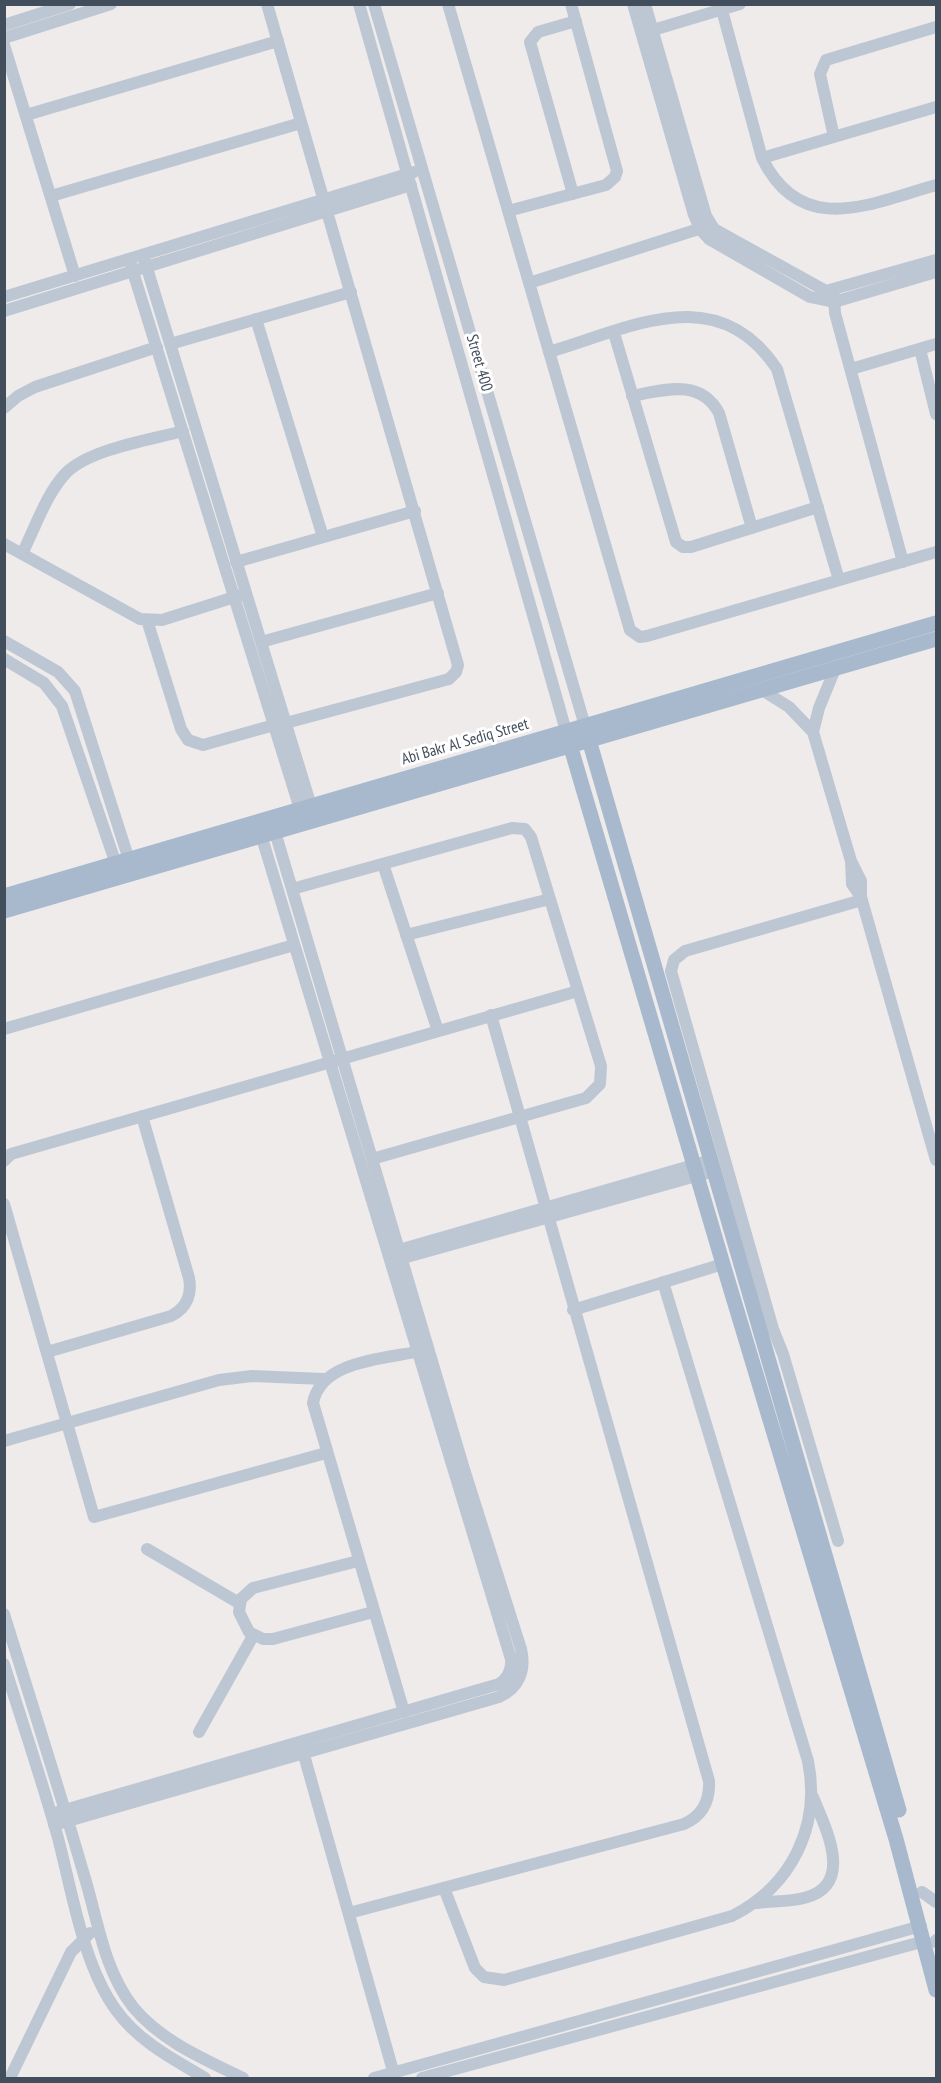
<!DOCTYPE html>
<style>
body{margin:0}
#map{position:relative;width:941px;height:2083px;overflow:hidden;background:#efebeb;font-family:"PT Sans Narrow",sans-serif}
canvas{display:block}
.frame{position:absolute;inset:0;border:6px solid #424e5b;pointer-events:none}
</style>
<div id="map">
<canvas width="941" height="2083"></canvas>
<div class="frame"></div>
</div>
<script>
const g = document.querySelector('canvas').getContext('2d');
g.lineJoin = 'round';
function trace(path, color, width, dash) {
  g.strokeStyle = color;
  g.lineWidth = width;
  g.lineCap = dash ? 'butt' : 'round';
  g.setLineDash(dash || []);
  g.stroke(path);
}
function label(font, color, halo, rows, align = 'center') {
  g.font = font + ' "PT Sans Narrow",sans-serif';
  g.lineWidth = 6;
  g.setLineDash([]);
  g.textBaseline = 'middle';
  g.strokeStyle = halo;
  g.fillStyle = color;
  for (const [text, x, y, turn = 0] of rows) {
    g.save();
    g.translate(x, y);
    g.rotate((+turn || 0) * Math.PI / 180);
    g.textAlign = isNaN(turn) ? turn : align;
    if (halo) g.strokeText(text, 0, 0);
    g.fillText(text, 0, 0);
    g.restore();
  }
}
trace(new Path2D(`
 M267 4 458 665 456 672 449 679 286 723
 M359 4 566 731
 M374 4 585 726
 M448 4 630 630 640 637 647 636 936 552
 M633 4 694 215 700 229 709 239 810 297 834 302 936 272
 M645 4 706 216 714 229 826 291 936 260
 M722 10 762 158C802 239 871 203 936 185
 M4 25 70 4
 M653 30 740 4
 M4 38 111 4
 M4 45 75 276
 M26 115 278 41
 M834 137 820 74 826 60 936 27
 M762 158 936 107
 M573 194 530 42 538 32 576 21
 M51 196 301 123
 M508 211 606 185 615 177 617 171 571 4
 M143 255 311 806
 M129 259 300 809
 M529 283 705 227
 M834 296 835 313 903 562
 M4 297 414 172
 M4 311 411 185
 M256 319 323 537
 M614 333 676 542 683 547H691L818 507
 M170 344 351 292
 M920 349 936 414
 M549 352C631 328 717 279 777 369L839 580
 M851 369 936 344
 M632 396C664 390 700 378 719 413L752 528
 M4 408 18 396 35 387 157 347
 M4 544 140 619 162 620 241 595
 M22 554C35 528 46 494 66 473 90 449 150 440 183 431
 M236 562 415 511
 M147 620 181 729 188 740 203 745 274 725
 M4 641 58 672 75 691 129 860
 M261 642 438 593
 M4 659 44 683 62 706 116 864
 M762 690 789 707 813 732 851 861 861 881V897L936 1160
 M813 732 819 708 835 669
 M851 861 852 884 861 897
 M383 864 438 1031
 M292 889 512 828 525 829 531 837 601 1066 600 1084 586 1098 372 1159
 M406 935 550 899
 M4 1029 294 945
 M4 1161 11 1154 578 991
 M4 1204 94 1517 326 1453
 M392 1252 711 1160
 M396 1260 714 1171
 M573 1310 723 1264
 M47 1352 171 1316C187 1308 192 1294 189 1278L142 1116
 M4 1441 219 1380 252 1376 324 1379
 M838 1541 783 1354 773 1329 671 971 674 960 685 951 862 900
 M147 1549 239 1603
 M358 1561 253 1588 241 1599 239 1612 249 1632 263 1639H273L373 1612
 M4 1614C31 1701 59 1788 84 1875 98 1920 103 1968 133 2007 161 2041 204 2059 243 2078
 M4 1664C22 1722 42 1780 58 1838 72 1891 83 1965 116 2010 138 2041 173 2059 205 2078
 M404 1712 313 1403C321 1360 385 1359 421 1351
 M199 1732 253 1636
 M302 1748 395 2078
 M51 1814 499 1684C508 1678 512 1670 511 1659L259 828
 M54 1825 499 1697C519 1688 526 1670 521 1649L464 1469 273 825
 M444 1888 475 1968 484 1977 504 1980 732 1916C792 1886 821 1826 808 1761L663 1282
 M922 1892 936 1902
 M757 1903C772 1901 789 1902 804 1898 856 1885 825 1827 813 1797
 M349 1913 684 1824C702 1816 710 1801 709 1781L491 1015
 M935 1942 936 1940
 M10 2078 71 1952 90 1933
 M374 2078 921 1926
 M422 2078 925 1941`), '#bdc7d3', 12);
trace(new Path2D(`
 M585 726 899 1810
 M566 731 723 1264 896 1839 936 1990
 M4 896 936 623
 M4 911 936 639`), '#a8b9ce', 15);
label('16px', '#424e5b', '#fff', [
 ["Street 400",479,363,74],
 ["Abi Bakr Al Sediq Street",465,742,-16]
]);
</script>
